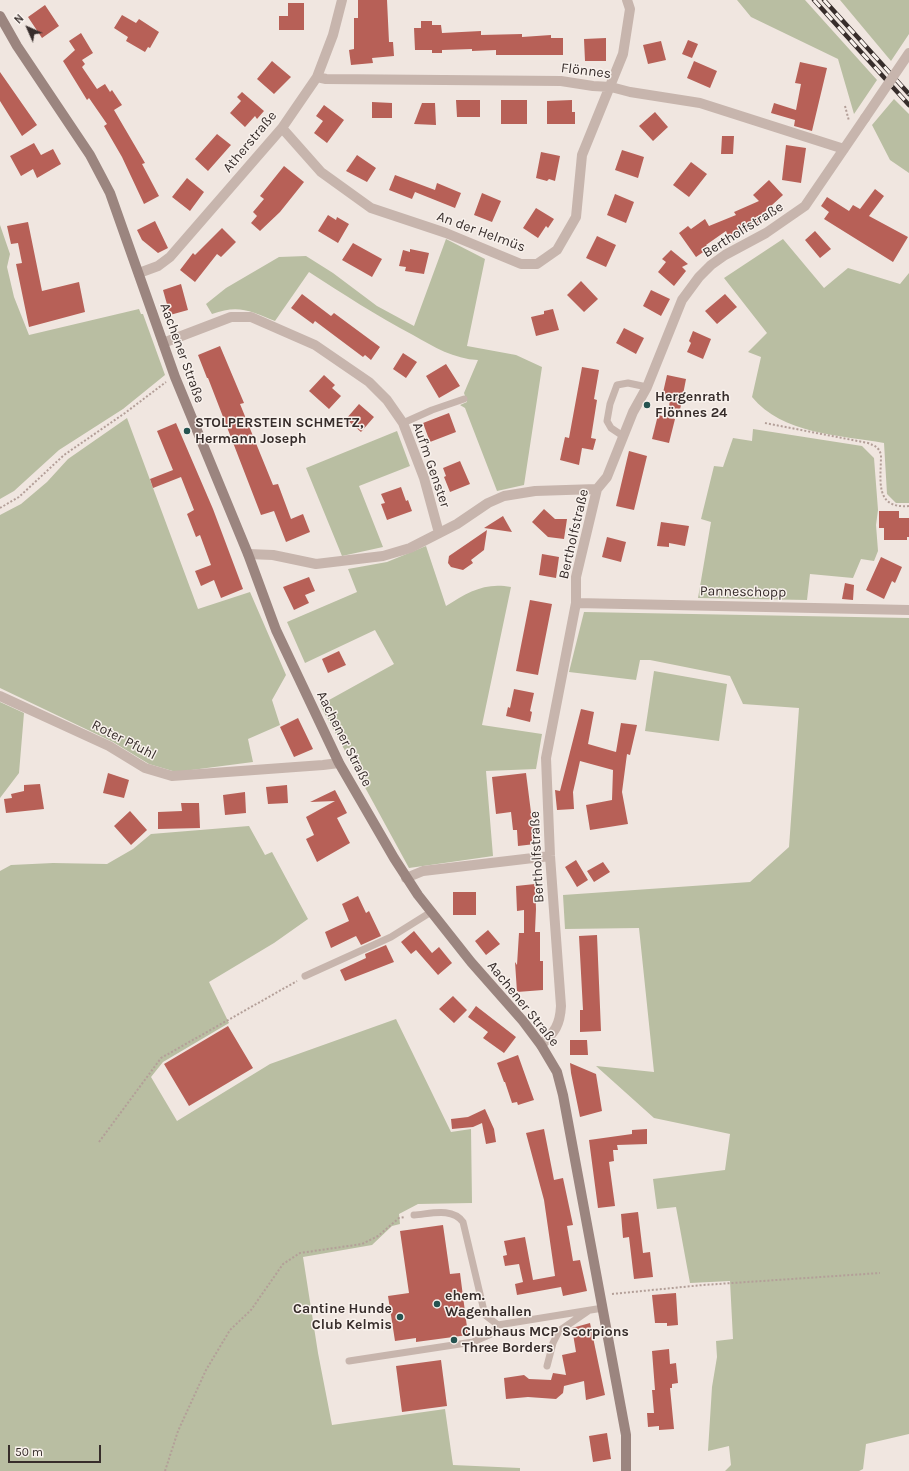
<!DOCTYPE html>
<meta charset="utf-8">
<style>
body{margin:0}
#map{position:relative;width:909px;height:1471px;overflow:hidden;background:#f0e6e0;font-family:Karla,sans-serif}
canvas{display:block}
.north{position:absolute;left:8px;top:8px;width:40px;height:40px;-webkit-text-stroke:3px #f8f1ec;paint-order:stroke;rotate:315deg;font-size:11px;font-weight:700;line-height:16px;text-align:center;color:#372d2b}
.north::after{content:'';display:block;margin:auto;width:14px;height:18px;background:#372d2b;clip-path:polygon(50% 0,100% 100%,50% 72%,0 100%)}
.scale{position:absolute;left:8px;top:1445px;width:93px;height:18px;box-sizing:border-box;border:2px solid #372d2b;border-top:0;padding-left:5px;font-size:12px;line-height:14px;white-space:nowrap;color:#372d2b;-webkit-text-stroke:3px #f8f1ec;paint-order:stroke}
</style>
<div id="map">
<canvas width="909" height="1471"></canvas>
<div class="north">N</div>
<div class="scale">50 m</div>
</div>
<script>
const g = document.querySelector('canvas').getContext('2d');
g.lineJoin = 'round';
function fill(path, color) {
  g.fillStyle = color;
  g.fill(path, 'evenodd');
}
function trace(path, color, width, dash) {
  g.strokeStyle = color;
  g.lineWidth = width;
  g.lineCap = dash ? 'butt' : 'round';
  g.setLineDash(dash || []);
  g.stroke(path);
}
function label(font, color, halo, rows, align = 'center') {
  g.font = font + ' Karla,sans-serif';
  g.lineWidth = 3;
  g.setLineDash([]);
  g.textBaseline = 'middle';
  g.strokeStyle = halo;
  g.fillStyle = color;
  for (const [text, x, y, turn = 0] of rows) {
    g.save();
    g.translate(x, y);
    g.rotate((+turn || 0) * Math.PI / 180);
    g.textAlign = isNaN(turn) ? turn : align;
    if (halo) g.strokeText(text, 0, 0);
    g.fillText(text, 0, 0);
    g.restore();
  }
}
fill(new Path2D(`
 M737 0H805L877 80 854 114 838 59 751 17Z
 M840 0H909V34L891 61Z
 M894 99 909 114V173L890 160 872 125Z
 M0 225 10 254 7 267 14 297 29 335 139 309 141 314H143L165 375 123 409 59 450 14 491 0 499Z
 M446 239 485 259 467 346 516 355 542 367 524 485 497 491 465 408 460 405 467 402 464 393 478 360C454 359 434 347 413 335 377 316 343 294 309 272L275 321C251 311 238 304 212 314L206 304 226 288 279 257 306 256 333 273 377 306 414 326Z
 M783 239 824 288 848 268 900 284 909 273V503H896L887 494 884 443C840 435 782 434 752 397L761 357 748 352 767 333 724 278Z
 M127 418 198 609 250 592 286 675 272 700 280 725 248 739 253 762 176 772 149 764 113 742 0 688V515L21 504 47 482 68 459Z
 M753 429 862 446 874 458 878 510 876 525 878 551 874 561 861 559 853 578 810 574 807 600 698 598 711 522 701 519 714 466 723 467 733 438 752 441Z
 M397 431 410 466 359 486 383 547 342 556 306 468Z
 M426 546 446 606C468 592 485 582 511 587L482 725 542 734 536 769 486 771 493 856 409 868 320 705 394 664 375 630 305 663 287 622 357 592 348 569 387 562Z
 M584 612 909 618V1434L866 1444 863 1469 859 1471H725L731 1465 729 1446 708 1451 712 1387 717 1357 716 1341 733 1339 730 1281 690 1283 676 1207 657 1209 653 1179 725 1170 730 1134 654 1118 596 1066 654 1072 639 928 565 929 563 895 750 882 789 847 799 708 743 704 730 676 650 660H640L636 680 569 672Z
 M654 671 727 684 719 741 645 731Z
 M0 702 24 713 19 773 0 798Z
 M249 826 265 855 272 852 308 919 274 943 209 982 229 1023 163 1062 151 1077 177 1121 270 1064 396 1019 451 1132 471 1129 472 1203 418 1204 399 1214 400 1224 392 1226 372 1245 303 1257 318 1353 332 1425 445 1409 453 1465 520 1468V1471H0V871L11 865 53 863 107 864 133 849 151 834Z`), '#b9bea2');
fill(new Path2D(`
 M358 0H387L389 42H393L394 56 372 58 373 63 351 65 349 50 354 49V18H358Z
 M288 3H304V30H279V16H288Z
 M45 5 59 26 42 38 28 17Z
 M122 15 136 23 139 19 159 32 150 48 148 47 145 52 126 41 128 37 114 28Z
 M421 21H432V25H441L442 33 481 31V35L522 34V37L551 35V38H563V55H496V50L472 51V49L442 50V53H432V50H415L414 28H421Z
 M81 33 93 53 82 60 85 64 82 67 97 89 105 84 110 92 112 90 122 105 114 110 145 163 142 164 159 196 144 204 122 157 104 126 107 124 89 98 87 100 63 61 75 50 69 41Z
 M606 38V61H585L584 39Z
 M688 40 698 44 692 58 682 54Z
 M661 41 666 60 648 64 643 45Z
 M272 61 291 77 274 94 257 79Z
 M694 61 717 71 710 88 687 78Z
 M800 62 827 68 812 131 794 126 795 120 771 113 774 103 796 110 801 84 795 83Z
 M0 72 37 125 22 136 0 101Z
 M242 92 264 111 257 119 255 116 245 127 230 113 241 101 237 97Z
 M456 100H480V117H457Z
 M501 100H527V124H501Z
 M572 100V112H575V124H547V101Z
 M372 102 392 103V118H372Z
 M422 103H435L436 125 414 124Z
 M324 105 344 120 327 143 314 133 323 121 316 116Z
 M655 112 668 127 653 141 639 126Z
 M217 134 231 145 208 171 195 159Z
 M722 136H734L733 154H721Z
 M34 143 41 155 53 149 61 164 37 178 33 169 21 176 10 156Z
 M786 145 806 148 801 183 782 180Z
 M622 150 644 157 638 178 615 170Z
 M541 152 560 156 555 181 549 179 547 181 536 178Z
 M357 155 376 168 367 182 346 171Z
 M691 162 707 174 689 197 673 185Z
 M284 166 304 182 280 212 260 231 251 223 257 216 253 212 264 199 260 196Z
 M395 175 435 190 437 183 461 193 455 208 415 192 412 199 389 190Z
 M187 178 204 192 190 211 172 197Z
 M769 180 783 195 760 216 763 223 729 238 726 231 706 245 709 248 696 257 679 233 688 226 691 229 705 219 709 226 736 215 734 212 759 201 753 195Z
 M875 189 884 196 869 216 908 237 893 262 824 219 829 212 821 206 827 197 849 211 853 205 860 209Z
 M482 193 501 201 492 222 474 215Z
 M615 194 634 202 626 223 607 215Z
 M536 208 554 219 548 228 546 226 538 238 523 228Z
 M328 215 336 220 337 217 349 224 338 243 318 231Z
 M155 221 168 248 158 253 142 240 137 230Z
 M28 222 42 291 79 282 85 312 29 327 16 264 22 263 18 243 11 244 7 226Z
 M222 228 236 242 221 257 217 254 195 282 180 270 193 253 195 255Z
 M815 231 831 249 820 258 805 240Z
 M597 236 616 245 606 267 586 258Z
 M353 243 382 259 372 277 342 260Z
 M410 249 429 253 424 274 405 271 406 267 399 266 403 250 410 252Z
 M671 250 688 264 682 267 686 271 674 286 658 272 666 262 662 259Z
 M581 281 598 299 584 312 567 295Z
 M181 284 188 310 170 315 163 290Z
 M651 290 670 299 661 316 643 306Z
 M302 294 331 316 334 313 380 347 371 360 365 355 363 357 315 321 313 324 291 308Z
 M725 294 737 307 717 324 705 311Z
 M553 309 559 330 536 336 531 317 544 314V311Z
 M624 328 644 338 636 354 616 343Z
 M693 331 711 339 703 359 687 352 691 343 689 341Z
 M220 346 244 403 240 404 273 485 278 484 291 519 303 514 310 532 286 542 274 511 261 515 208 378H207L198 355Z
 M403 353 417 362 406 378 393 369Z
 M446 364 460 386 439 398 426 376Z
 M582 367 599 370 594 399 597 400 591 438 596 439 593 450 582 448 579 465 560 460 565 437 569 438Z
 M324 375 335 385 332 388 341 396 329 409 309 391Z
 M667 375 686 379 680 410 669 407 670 399 662 397Z
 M359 404 374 417 361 432 346 419Z
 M449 413 456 432 430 442 423 423Z
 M658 415 675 419 669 443 652 439Z
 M176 423 213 509 243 589 221 598 214 580 201 586 195 571 211 565 200 535 196 537 187 514 194 510 181 477 153 488 150 479 173 470 157 431Z
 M629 451 647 456 634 510 616 506Z
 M460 461 470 484 450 492 444 477 446 476 443 468Z
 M401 487 406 501 408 500 412 511 387 520 381 504 385 503 381 494Z
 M544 509 555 519H567L564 539 548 537 532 522Z
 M879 511H899V518H909V537H907V540H884V528H879Z
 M503 516 512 532 484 528Z
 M661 522 689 526 685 546 669 543V547L657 546Z
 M487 530 484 550 471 560 473 563 463 570 451 567 448 563 449 556Z
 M607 537 626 542 621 562 602 557Z
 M542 554 559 557 556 578 539 575Z
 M881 557 902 567 895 583 892 581 884 599 866 590Z
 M309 577 315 591 305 595 309 603 294 610 283 587Z
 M845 583 854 585 853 600 842 599Z
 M530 600 552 604 538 675 516 671Z
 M339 651 346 665 328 673 322 659Z
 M514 689 534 693 530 711 532 712 530 722 506 716 508 707 510 708Z
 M581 709 594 712 588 744 616 752 621 723 637 725 630 755 627 754 622 792 628 824 590 830 586 805 612 800 613 770 580 761 573 792 574 809 557 810 555 790 560 791Z
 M298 718 313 749 294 757 280 727Z
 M108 773 129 780 124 798 103 793Z
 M526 773 535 844 518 846 517 830H513L511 812 496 814 492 777Z
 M40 784 44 809 6 813 4 799 12 798 11 794 24 791V785Z
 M287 785 288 803 268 804 266 787Z
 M335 790 347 813 337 818 350 843 317 862 306 839 314 835 306 817 335 801 310 802Z
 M245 792 246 813 225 815 223 795Z
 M181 803H199L200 828 158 829V812L182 811Z
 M130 811 147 830 131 845 114 826Z
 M576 860 588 880 577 887 565 867Z
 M603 862 610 872 594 882 587 871Z
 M535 884 536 909 535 932H540V961H543V990L517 992 515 962 517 965 519 933H524V910L517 911 516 886Z
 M453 892H476V915H453Z
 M358 896 366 913 369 911 381 936 361 945 356 936 331 948 325 932 349 921 342 904Z
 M488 930 500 944 486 955 475 941Z
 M414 931 432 953 439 947 452 963 438 975 416 950 411 954 401 942Z
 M597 935 601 1031 580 1032V1010H583L579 936Z
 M386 945 394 962 345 981 340 970 366 958 365 954Z
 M453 996 467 1010 454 1023 439 1009Z
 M476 1006 516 1037 504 1053 483 1038 488 1032 468 1017Z
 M228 1026 253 1068 189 1106 164 1064Z
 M570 1040H587L588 1055H570Z
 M518 1055 534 1100 518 1105 517 1102 512 1103 505 1082H504L497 1063Z
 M570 1063 596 1074 602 1111 580 1117 571 1073Z
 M485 1109 494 1129 496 1142 486 1144 482 1123 473 1127 452 1129 451 1119 468 1117Z
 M544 1129 554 1180 563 1178 573 1225 567 1226 573 1261 580 1260 587 1291 563 1296 561 1287 517 1295 515 1284 523 1282 519 1264 505 1266 503 1256 507 1255 504 1241 525 1237 533 1280 555 1276 544 1200 526 1133Z
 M647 1129V1144L617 1145 618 1150H613L614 1161 609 1162 615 1206 598 1208 589 1140 632 1134V1130Z
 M638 1212 643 1253 650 1252 653 1277 634 1279 629 1237 623 1238 621 1214Z
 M443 1225 450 1274 460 1273 468 1335 416 1342V1338L395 1341 388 1296 409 1293 400 1231Z
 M676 1293 678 1325 667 1326V1323H655L652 1295Z
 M590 1323 605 1395 586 1400 584 1381 564 1386 563 1393 556 1399 528 1397 506 1399 504 1378 524 1375 529 1379 551 1380 553 1373 566 1375 562 1355 576 1352 572 1328Z
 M669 1349 670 1364 676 1363 678 1383 672 1384V1388H670L674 1429 659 1430V1426L648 1427 647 1413H654L652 1390H655L652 1351Z
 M441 1360 447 1406 402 1412 396 1366Z
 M607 1433 611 1459 593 1462 589 1436Z`), '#b76057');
trace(new Path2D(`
 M845 106 849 121
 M765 423 868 443C875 446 879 447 881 455 881 480 874 509 909 506
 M0 508 19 497 64 455 125 413 166 382
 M99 1142 161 1058 297 981
 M612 1294 703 1285 880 1273
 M498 1313 512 1312
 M165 1471 178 1431 206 1370 230 1330 251 1310 283 1264 300 1253 362 1244 378 1236 399 1218 405 1217`), '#b39f98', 2, [2, 2]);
trace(new Path2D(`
 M403 423 432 410 464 399
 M623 436 611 428 607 421 610 404 617 385 628 383 647 387
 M305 976 391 937 431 912
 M414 1215C430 1214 452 1207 463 1222L485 1315 498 1325
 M349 1361 473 1342 491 1334 498 1325 603 1308
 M547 1366 553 1343 559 1331 588 1311`), '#c7b5ad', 7);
trace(new Path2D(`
 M317 77 326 79 561 81 593 86 611 87 630 92 700 103 844 149
 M282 128 321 172 371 208 446 233 521 264H537L557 250 576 217 582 155 623 54 630 9 627 0
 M139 273 158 266 170 257 282 128 317 77 333 35 342 0
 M163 343 231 317H251L315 345 369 382 387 400 403 423 424 478 439 533
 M248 554 273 555 316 564 383 556 410 548 457 524 488 503 504 496 535 491 597 489
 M576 603 909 610
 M0 696 109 746 145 768 172 776 323 765 339 763
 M406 878 423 871 550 856
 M541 1045C555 1032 560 1025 561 1006L550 856 546 758 576 603V577L597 489 607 477 633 412 647 387 682 300 699 277 711 265 725 255 766 233 805 206 865 118`), '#c7b5ad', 10);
trace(new Path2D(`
 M0 16 17 46 90 155 110 193 175 377 248 554 276 630 339 763 394 858 418 895 471 962 523 1021 541 1045 557 1072 563 1095 626 1435V1471`), '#9b857f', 10);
const rail = new Path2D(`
 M814 0 909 105
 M824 0 909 94`);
trace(rail, '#372d2b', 4.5);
trace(rail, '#f8f1ec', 3, [9]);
trace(new Path2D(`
 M865 118 909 53`), '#c7b5ad', 10);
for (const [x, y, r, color] of [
 [647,405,4,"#255350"],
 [187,431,4,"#255350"],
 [437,1304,4,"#255350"],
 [400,1317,4,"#255350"],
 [454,1340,4,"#255350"]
]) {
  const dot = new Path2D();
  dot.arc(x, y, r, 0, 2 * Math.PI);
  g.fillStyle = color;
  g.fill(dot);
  trace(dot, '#f8f1ec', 1.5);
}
label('14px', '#372d2b', '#f8f1ec', [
 ["Flönnes",586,71,7],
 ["Atherstraße",250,142,-50],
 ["Bertholfstraße",743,230,-32],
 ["An der Helmüs",481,232,20],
 ["Aachener Straße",182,353,70],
 ["Auf'm Genster",431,465,71],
 ["Bertholfstraße",574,534,-77],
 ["Panneschopp",743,592,1],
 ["Aachener Straße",344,739,63],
 ["Roter Pfuhl",124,740,27],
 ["Bertholfstraße",537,857,-93],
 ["Aachener Straße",523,1004,51]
]);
label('bold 14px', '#372d2b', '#f8f1ec', [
 ["Hergenrath",655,397],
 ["Flönnes 24",655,413],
 ["STOLPERSTEIN SCHMETZ,",195,423],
 ["Hermann Joseph",195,439],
 ["ehem.",445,1296],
 ["Wagenhallen",445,1312],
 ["Cantine Hunde",392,1309,"right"],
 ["Club Kelmis",392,1325,"right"],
 ["Clubhaus MCP Scorpions",462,1332],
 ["Three Borders",462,1348]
], 'left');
</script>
